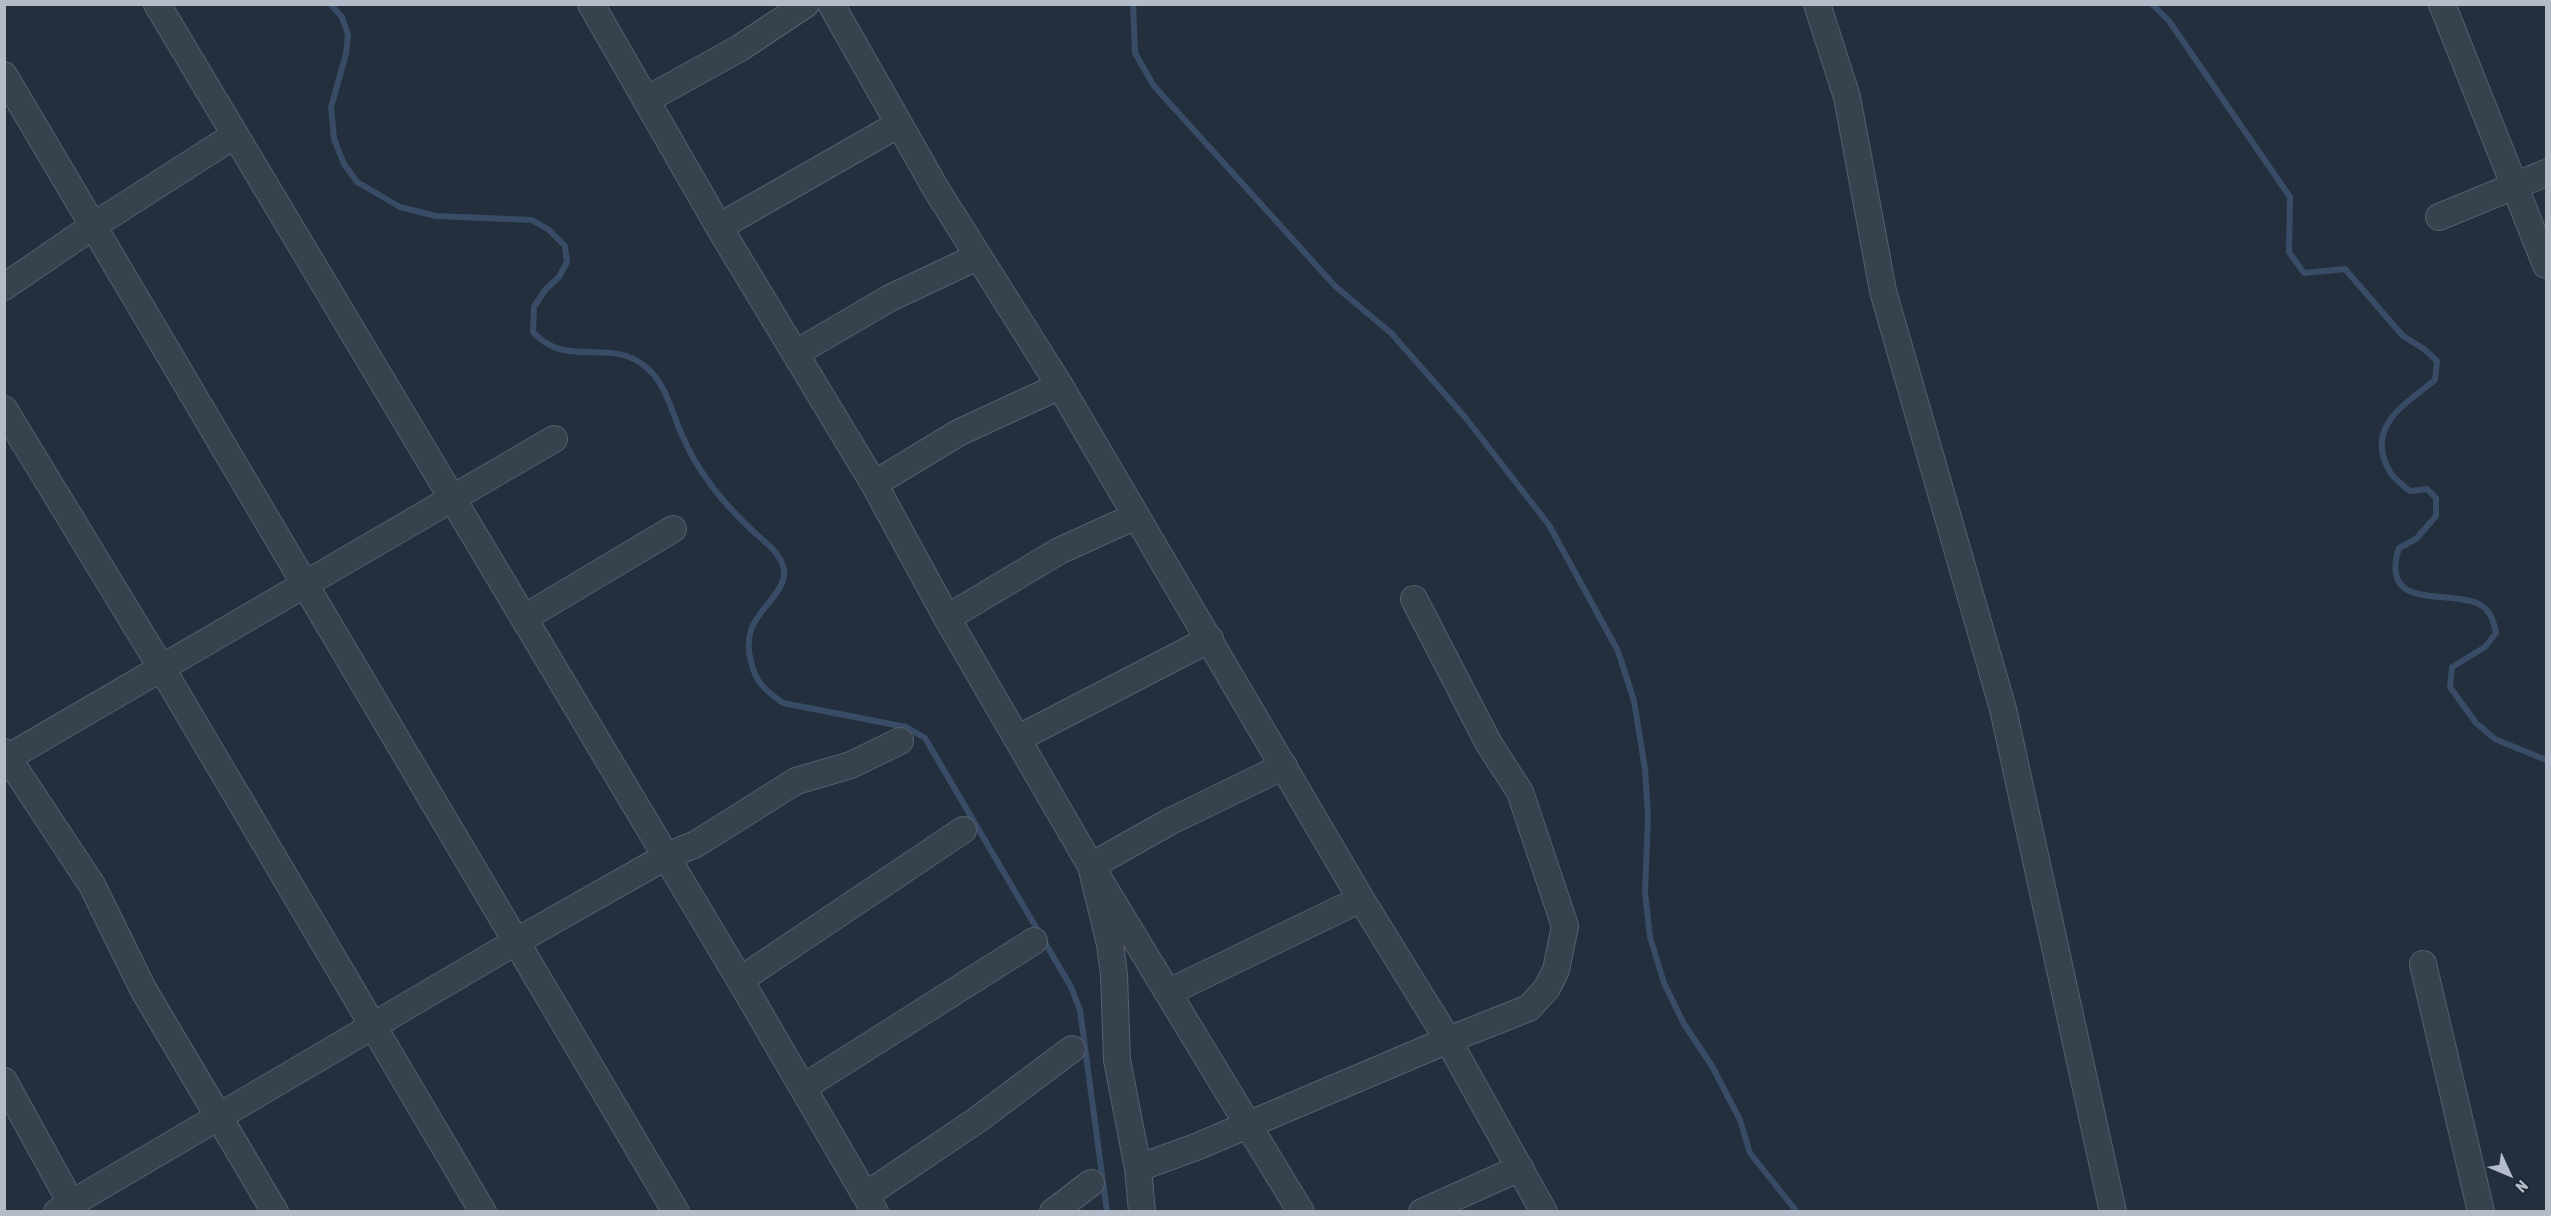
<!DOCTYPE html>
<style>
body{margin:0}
#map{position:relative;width:2551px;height:1216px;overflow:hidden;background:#242f3e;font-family:"Asap Condensed",sans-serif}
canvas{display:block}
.frame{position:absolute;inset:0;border:6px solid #b4bcc9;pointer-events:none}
.north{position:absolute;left:2479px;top:1144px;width:60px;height:60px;-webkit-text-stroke:4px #1d2633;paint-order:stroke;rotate:134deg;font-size:16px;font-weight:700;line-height:24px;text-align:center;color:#b4bcc9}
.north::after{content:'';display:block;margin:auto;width:21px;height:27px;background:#b4bcc9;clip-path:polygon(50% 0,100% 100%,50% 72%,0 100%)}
</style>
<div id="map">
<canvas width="2551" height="1216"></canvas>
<div class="frame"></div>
<div class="north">N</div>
</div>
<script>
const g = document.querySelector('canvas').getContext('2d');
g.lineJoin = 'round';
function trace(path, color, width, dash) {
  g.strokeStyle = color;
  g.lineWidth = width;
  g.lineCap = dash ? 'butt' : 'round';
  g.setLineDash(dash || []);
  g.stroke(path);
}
trace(new Path2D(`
 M330 4 342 17 348 35 346 54 331 107 334 139 344 164 357 182 400 207 436 216 532 220 549 230 565 246 567 262 559 277 545 290 534 307 533 332C567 370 610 336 646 367 667 385 671 411 682 435 689 451 698 468 709 482 722 501 738 517 755 533 764 541 774 548 780 559 797 586 758 606 751 630 748 640 748 651 751 661 755 682 766 691 783 703L906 727 925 738 1071 987 1080 1010 1107 1212
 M1133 4 1135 53 1154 86 1335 286 1391 333 1465 417 1549 525 1618 651 1634 701 1645 769 1648 815 1645 892 1650 937 1664 983 1684 1024 1712 1066 1740 1120 1750 1153 1797 1212
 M2152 4 2169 21 2290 197 2289 252 2304 273 2345 269 2403 336 2424 349 2437 361 2435 380C2404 405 2364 427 2390 472 2394 479 2404 486 2410 491L2427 489 2436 498V516L2416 539 2399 548C2379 610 2444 590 2477 603 2489 608 2494 621 2496 633L2485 647 2452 667 2450 687 2476 723 2495 739 2546 760`), '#394c67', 6);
const minor = new Path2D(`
 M157 4 740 980 875 1212
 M591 4 719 227 874 484 947 618 1091 866 1301 1212
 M831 4 936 189 1060 386 1361 899 1448 1040 1544 1212
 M1817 4 1847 97 1883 291 2003 709 2113 1212
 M2442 4 2546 265
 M4 75 676 1212
 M646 100 740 48 806 4
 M2439 217 2546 173
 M719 227 899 124
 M4 287 93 226 235 135
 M796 353 890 298 977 257
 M4 409 161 667 483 1212
 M874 484 960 432 1060 386
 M524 618 673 529
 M947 618 1059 551 1136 516
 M1019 738 1210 639
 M4 752 92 885 143 989 275 1212
 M4 760 554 439
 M2423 964 2481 1212
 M740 980 963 830
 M1169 992 1361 899
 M4 1081 76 1212
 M804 1087 1034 941
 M1138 1168 1196 1147 1448 1040 1529 1008 1547 988 1556 970 1565 926 1520 792 1489 744 1414 599
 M866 1195 977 1120 1072 1049
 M57 1212 517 941 667 856 696 844 796 781 851 765 900 741
 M1053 1212 1091 1183
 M1142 1212 1138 1168 1117 1060 1114 975 1110 944 1091 866 1169 822 1284 766
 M1422 1212 1520 1168`);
trace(minor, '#565f6c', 28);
trace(minor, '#38414e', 26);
</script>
